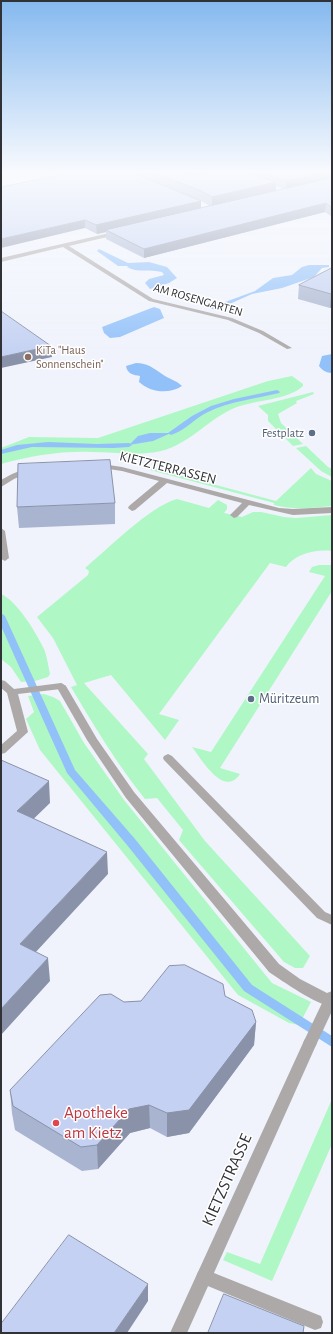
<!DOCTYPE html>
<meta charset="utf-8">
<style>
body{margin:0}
#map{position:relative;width:333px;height:1334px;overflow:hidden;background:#f0f3fc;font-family:"Alegreya Sans",sans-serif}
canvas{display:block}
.frame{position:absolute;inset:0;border:2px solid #313235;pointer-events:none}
</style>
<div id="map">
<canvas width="333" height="1334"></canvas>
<div class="frame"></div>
</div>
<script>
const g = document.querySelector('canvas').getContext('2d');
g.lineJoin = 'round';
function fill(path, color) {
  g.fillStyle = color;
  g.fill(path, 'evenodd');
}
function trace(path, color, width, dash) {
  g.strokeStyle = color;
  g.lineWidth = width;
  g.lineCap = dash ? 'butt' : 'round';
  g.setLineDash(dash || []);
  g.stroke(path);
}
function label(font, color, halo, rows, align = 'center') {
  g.font = font + ' "Alegreya Sans",sans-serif';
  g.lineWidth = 3;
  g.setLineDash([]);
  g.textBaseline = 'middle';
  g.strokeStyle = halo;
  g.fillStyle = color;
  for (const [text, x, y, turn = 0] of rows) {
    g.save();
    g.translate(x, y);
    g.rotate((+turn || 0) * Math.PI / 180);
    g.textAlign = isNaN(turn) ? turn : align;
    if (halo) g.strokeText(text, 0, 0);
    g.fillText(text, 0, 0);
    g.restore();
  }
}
fill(new Path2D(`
 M292 376 303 384V386C288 400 256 400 237 407 210 417 190 444 161 451 139 456 114 452 91 452 60 451 31 456 1 464V448L29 437 98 438 268 381Z
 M313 392 314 394 296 401 297 403 278 414 281 423 303 444 293 446 268 421V415L258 406Z
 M306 446 328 467 332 469V477L321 471 296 448Z
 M152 468 276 501 311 468 316 474 332 481V506C312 508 294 510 274 505V503L150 470Z
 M177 499 209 508 218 500 227 505V509L224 513 242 517 253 512H261L284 517 296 518 332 515V551C316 549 295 554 286 567L270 563 159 714 179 720 165 740 111 675 84 683 148 754 144 759 205 841 310 956 303 968H295L284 962 179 840 183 830 157 798 145 799C117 764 94 726 71 687L77 685 53 638 37 617 88 575 89 571 85 568C109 548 149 507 177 499Z
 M319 565H332V591L220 768 240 774C224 798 202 760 192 747L211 752 325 576 309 572 312 567Z
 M1 594C17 601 35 631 43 647 47 655 48 665 50 674L48 677 35 681 21 682 11 667 1 659Z
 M44 694 53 697 60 701 84 743 124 800 272 983 311 1002 299 1025 289 1023 238 995 40 750 26 719 34 712 28 696Z
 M332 1099V1144L272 1281 223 1260 227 1252 260 1264Z`), '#aff7c5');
fill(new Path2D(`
 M99 249 128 263 149 262 167 267 177 278 169 283 150 289 145 283 149 279 164 275 162 272C150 269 137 273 127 267L128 266H118L97 251Z
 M309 265H329V267L322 268 314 277 282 288 252 294 216 310 209 308 255 291 273 278 292 275 302 267Z
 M154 307 160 309 164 318 120 337 110 338 104 333 102 327Z
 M332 354V373C326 373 322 370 319 366L322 356Z
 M136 363C148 363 153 368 162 374 169 379 176 380 182 386 168 395 150 392 139 382L140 376C134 375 127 374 126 366Z
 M150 433H171L153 441 129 445 138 436Z`), '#92c1f9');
fill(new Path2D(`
 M277 390 280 392 279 393C255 399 230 401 208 412 195 418 185 431 171 435L168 433 192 416 211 406 234 399Z
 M48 442 97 444 129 443 132 445 129 447 113 448 32 447 1 454V450L17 445Z
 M1 613 5 616 75 770 135 839 252 985 332 1036V1047L244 991 127 845 67 773 1 626Z`), '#92c1f9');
fill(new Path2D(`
 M95 463 122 467 279 508 293 509 332 507V513L293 515 249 505 237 517 234 518 230 515 242 503 167 483 135 510 132 511 128 508 129 506 159 481 122 471 95 467Z
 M27 468H30L34 470 14 479 1 487V480L12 474Z
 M1 528 5 531 9 558 5 561 1 559Z
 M1 680 5 681 14 689 61 683 66 686 61 689 18 694 28 732 5 753 1 754V745L17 731 7 693 1 688Z
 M168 754 172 756 325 912 332 915V925L317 918 164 760 163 758 164 756Z
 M330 996H332V1011L317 1043 315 1047 310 1049 305 1047 303 1043 323 1001 325 997Z
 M204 1269 321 1316 323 1322 321 1328 315 1330 198 1282 196 1277 198 1272Z`), '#ada9a9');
fill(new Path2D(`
 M118 231 120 232V234L69 246 153 299 232 318 263 331 292 348 287 349 259 333 228 320 149 301 63 247 1 262V258Z
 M61 683 66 686 97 739 134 792 279 964 300 979 327 993 332 991V1006C319 1007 281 980 269 972L126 798 87 740 56 686Z
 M310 1037 315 1039 317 1043 187 1333H170L303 1043 305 1039Z`), '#ada9a9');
fill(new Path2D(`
 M62 171H332V217L325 212 144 258 106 239V232L97 234 85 228ZM142 172V176L136 174ZM276 186 284 189 276 191ZM201 201 210 206 201 208Z
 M332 268V307L330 308 298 299 299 285Z
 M115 503V524L19 528 17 507Z
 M225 996 256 1022 254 1045 189 1133 167 1137 150 1128 130 1133 98 1169 82 1171 15 1130 12 1113 10 1090 124 1002Z`), '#a9b4d0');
fill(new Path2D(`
 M126 171H142V172L128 176Z
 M195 171H228L195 177Z
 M332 171V179L286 189V181Z
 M276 182V192L212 207V197Z
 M201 201V209L106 230V232L97 234 96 225Z
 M326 203 325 212 144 258V249Z
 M85 220V228L1 248V239Z
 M332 293V307L330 308 331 294Z
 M51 346 52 357 1 368V357Z
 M49 781 50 803 19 833 17 811Z
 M107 852 108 874 22 967 20 944Z
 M48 958 50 981 1 1035V1009Z
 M256 1022 254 1045 189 1133 167 1137V1113Z
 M149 1105 150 1128 130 1133 98 1169 97 1145 129 1109Z
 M148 1284V1301L127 1333H114Z`), '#8992a9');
const building = new Path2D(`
 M63 171H129L201 201 96 225 85 220 1 239V187L64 174Z
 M149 171H182L195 175 216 171H243L276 182 212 197 201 191Z
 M258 171H332L286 181Z
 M332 178V208L326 203 144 249 106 230Z
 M332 268V293L331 294 299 285Z
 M1 311 51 346 1 357Z
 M110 460 115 503 17 507 18 464Z
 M1 760 49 781 17 811 107 852 20 944 48 958 1 1009Z
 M185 965 223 984 225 996 252 1010 256 1022 189 1110 167 1113 149 1105 129 1109 97 1145 81 1147 13 1106 10 1090 100 995 111 994 124 1002 141 1001 169 966Z
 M69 1235 148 1284 114 1333H1V1324Z
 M224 1294 304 1326 303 1333H208Z`);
fill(building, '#c4d1f2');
trace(building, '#8992a9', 1);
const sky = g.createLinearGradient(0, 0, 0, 358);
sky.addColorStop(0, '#85b9ef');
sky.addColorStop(0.48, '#f8fafe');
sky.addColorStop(1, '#f8fafe00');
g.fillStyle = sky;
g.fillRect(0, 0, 333, 358);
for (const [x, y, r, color] of [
 [28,357,4,"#8d6e63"],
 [312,433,4,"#5c6f8a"],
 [251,699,4,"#5c6f8a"],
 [56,1123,4,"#e0444e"]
]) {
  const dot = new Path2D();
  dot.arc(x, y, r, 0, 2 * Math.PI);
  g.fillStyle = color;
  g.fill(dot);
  trace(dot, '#fff', 1.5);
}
label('12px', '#313235', '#fff', [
 ["AM ROSENGARTEN",198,300,16]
]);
label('12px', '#785e54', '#fff', [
 ["KiTa \"Haus",36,350],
 ["Sonnenschein\"",36,364]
], 'left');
label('12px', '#4e5e75', '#fff', [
 ["Festplatz",304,433]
], 'right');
label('14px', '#313235', '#fff', [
 ["KIETZTERRASSEN",168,468,14]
]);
label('14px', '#4e5e75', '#fff', [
 ["Müritzeum",259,699]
], 'left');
label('17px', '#be3a42', '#fff', [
 ["Apotheke",64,1113],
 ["am Kietz",64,1133]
], 'left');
label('17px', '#313235', '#fff', [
 ["KIETZSTRASSE",227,1180,-66]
]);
</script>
